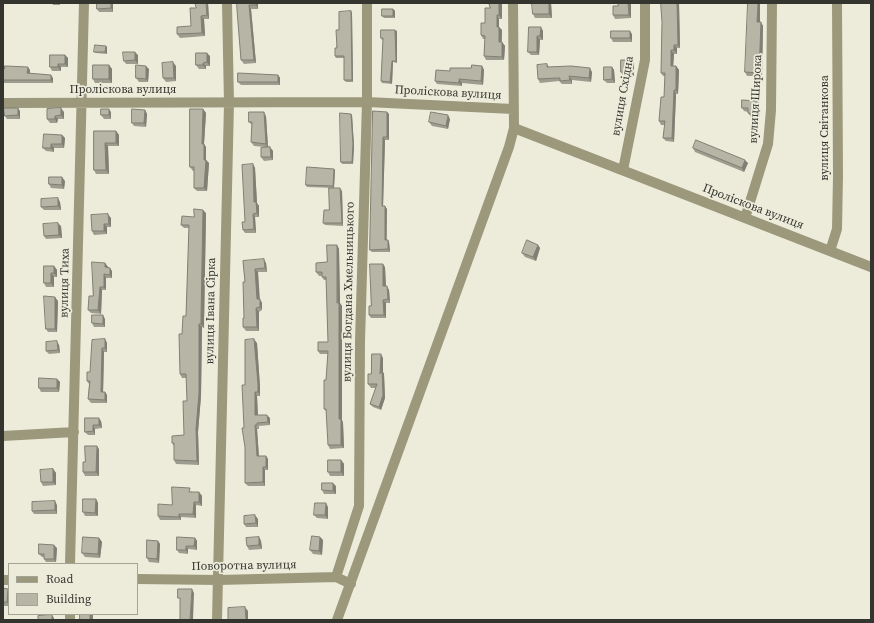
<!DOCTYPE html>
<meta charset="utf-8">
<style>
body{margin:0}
#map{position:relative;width:874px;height:623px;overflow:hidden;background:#edecdb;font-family:"Source Serif 4",serif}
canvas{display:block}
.frame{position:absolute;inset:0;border:4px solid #35352f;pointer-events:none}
.legend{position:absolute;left:8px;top:563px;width:130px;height:52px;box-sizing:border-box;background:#edecdb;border:1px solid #a3a396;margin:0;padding:5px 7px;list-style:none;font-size:12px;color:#35352f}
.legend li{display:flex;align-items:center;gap:8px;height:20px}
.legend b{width:20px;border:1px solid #a3a396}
</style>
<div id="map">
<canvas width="874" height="623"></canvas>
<div class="frame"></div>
<ul class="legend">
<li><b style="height:5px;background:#9b987b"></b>Road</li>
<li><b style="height:11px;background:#b7b6a6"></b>Building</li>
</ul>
</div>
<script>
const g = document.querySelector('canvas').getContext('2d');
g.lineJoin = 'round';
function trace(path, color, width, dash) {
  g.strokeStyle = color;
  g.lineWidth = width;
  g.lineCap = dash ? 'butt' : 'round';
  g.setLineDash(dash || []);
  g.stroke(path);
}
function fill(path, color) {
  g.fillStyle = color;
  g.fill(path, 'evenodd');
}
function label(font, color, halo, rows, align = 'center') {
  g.font = font + ' "Source Serif 4",serif';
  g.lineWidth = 3.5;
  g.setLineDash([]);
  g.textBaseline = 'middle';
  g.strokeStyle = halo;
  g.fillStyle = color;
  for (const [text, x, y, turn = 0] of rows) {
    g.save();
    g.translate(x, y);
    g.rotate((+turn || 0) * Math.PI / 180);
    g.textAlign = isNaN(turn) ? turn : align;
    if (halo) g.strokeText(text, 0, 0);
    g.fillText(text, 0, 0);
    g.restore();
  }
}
trace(new Path2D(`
 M3 103 367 102 513 109
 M514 128 871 267
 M623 170 645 60V3
 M745 218 768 144 771 110 772 3
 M830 251 837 229 838 176 837 3
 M3 436 74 432
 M70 564 84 3
 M336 577 359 506 360 341 367 102V3
 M137 579 219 580 336 577 351 584
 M3 580H9
 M70 620V614
 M217 620 229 103 227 3
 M337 620 509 147 514 128 513 3`), '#9b987b', 10);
fill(new Path2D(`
 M52 3H60V5H53Z
 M208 3 209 19H204L205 36 180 38 177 34 191 26 196 8Z
 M237 3H258V9H251L256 63 244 64 241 60Z
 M489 3H502V19H499V27L502 30V42L505 46 504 60H486L484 56 485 39H483L481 35 490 8Z
 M551 3 552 18H535L533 14Z
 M618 3H631V18L615 19 613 15 618 6Z
 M661 3H679L680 48H677V54H674L673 66H676L679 70 678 94H676L674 142 666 141 663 138 665 125H661L659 121 664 97 665 76H663L661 73 662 22Z
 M760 3V22L763 26 762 76H747L745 72Z
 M113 4V12H99L97 9Z
 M393 9 395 11V18H384L382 16Z
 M351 11 352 13 353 82H346L344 80V58H336L335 56 339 30Z
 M529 27 543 31V40H540L539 55H531L528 52Z
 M397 31V63L393 62 392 84 382 83 381 81 383 40H382L381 38Z
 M632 34V42H613L611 38Z
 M106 46 107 47V54L96 53 94 52Z
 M65 55 68 58V67H61V71H52L50 67Z
 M138 55V64H126L124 61Z
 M210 56V66H206V69H199L196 65Z
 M632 60 634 63V76H623L621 72Z
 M547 64 549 67 592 72 591 82 572 80V84H562L559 81 540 83 538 79Z
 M109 65 112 69V83H95L93 79Z
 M176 66V81L166 82 163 78Z
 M482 66 484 70 483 85 462 83V86L437 84 435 81 450 71 471 68Z
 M612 67 614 70 615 83H607L604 80Z
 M3 69 30 70V73L53 78V83H3Z
 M149 69 148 82H139L136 78Z
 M278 75 280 78V85H241L238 82Z
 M760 104V117H751L748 113V112L744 111 742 108Z
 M203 109 206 113 204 144 206 147V160L209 163 207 191H197L194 188V171H193L190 167Z
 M145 110 147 114 146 127 134 126 132 123Z
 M20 111V119H7L5 116Z
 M373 111 389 114V140H385L383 206 387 209V240H388L389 242 390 252H372L370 250Z
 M64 112V119H58L57 123H50L47 119Z
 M111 112V119H104L101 115Z
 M351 114 352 115 354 146 353 164H342L341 162Z
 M266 116 268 147 273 151V160L264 161 261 157 265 147 254 146 251 142 252 125 249 122Z
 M450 119 448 129 432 126 429 122Z
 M94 131H116L119 135V146H108L109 174H96L94 170Z
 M62 135 65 138 64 148H54V152L46 151 43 148Z
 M693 148 748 163 744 172 695 152Z
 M253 164 255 168 257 203 259 206V217H255L256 233H245L243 230 245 222Z
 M334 169 335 170 334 188 307 187 306 185Z
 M65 181 64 189 51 188 49 184Z
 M342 191 343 226 325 225 323 223 329 210Z
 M60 202 61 210H44L41 207Z
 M206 213 204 320V328L202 327 201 396 198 432 199 465 176 464 174 460V446L172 443 184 435 187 401V378H182L180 374 182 334 186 316 189 228H184L181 225 194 217Z
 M111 218V227H107V234L94 235 92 231Z
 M61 226 62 238 46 239 44 236Z
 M337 245 339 249 340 303 342 306V420L343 423 344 448 330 449 328 445 327 412 324 409 326 380 328 354H320L318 351 328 342 327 280H324L322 277V276H319L316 272 327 262Z
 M538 245 540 248 536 261 525 257 522 253Z
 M243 261 266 263 267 272H258L259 299 262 303V310L259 312V331H246L243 327 244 318 245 282Z
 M105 263 108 267V268L112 271V278H106V290H102L101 314 91 313 88 310Z
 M54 266 57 270V277H54V287H46L44 283Z
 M385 267 386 286 389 290 390 303H386V318H371L369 315 371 306Z
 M58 301 57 332H48L46 329Z
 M105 319V327H94L92 323Z
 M105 339 107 343V352H104L103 392H105L107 395V403H91L88 399 89 384 87 381 90 372Z
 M257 343 260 387V396H257L258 415 270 418V425L259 426V429H257L259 456H266L268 459V470H265V486H248L245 483V447L244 428 245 385Z
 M59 345 60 353 49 354 46 351Z
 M383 358V372L384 374 385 398 381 410 373 407 370 404 376 388H371L368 384 371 374Z
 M57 379 60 382 59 392H41L39 388Z
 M85 418 101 421 102 428 95 429V435H88L85 432Z
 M99 449V476H85L83 472 85 462Z
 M341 460 344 464V476H330L328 472Z
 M53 469 56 473V485L43 486 41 482Z
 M336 486V494H324L322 490Z
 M192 491V492H199L202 496V506L196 505V518L181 517V520H160L158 516 172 505Z
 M96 499 98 503V516H85L83 512Z
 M57 505V514H34L32 511Z
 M328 507V519L317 518 314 515Z
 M258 519V527H246L244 524Z
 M259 537 261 541 262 549 249 550 247 546Z
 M320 537 323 540 322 555 313 554 310 550Z
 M99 538 102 542 100 558 85 557 82 553Z
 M195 538 197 541V550L188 549V554L179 553 177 550Z
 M158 541 160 544 159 563 149 562 147 558Z
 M57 548 56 562H46L44 559V557H42L39 554Z
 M3 588 8 589 9 591V606H3Z`), '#9d9d8f');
fill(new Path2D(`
 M111 3H113V12L111 8Z
 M206 3H208L209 19 207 15Z
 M256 3H258V9L256 5Z
 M499 3H502V19L499 15Z
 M549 3H551L552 18 549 14Z
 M628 3H631V18L629 15Z
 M677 3H679L680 48 678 45Z
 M758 3H760V26L757 22Z
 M249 5 251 9 256 63 254 60Z
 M393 9 395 11V18L393 16Z
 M351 11 352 13 353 82 352 80Z
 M497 15 499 19V30L497 27Z
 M201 16 204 19 205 36 202 33Z
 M761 22 763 26 762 76 759 73Z
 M499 27 502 30 501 46 499 42Z
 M541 27 543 31V40L540 36Z
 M395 30 397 31V63L396 61Z
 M630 31 632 34V42L630 38Z
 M537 36 540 40 539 55 537 52Z
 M502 42 505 46 504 60 502 57Z
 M674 45 677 48V54L674 50Z
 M106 46 107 47V54L105 52Z
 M671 50 674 54 673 70 671 66Z
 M135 52 138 55V64L135 60Z
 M207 53 210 56V66L207 62Z
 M65 55 68 58V67L65 64Z
 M632 60 634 63V76L632 73Z
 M392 61 393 62 392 84 390 82Z
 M173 62 176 66V81L174 78Z
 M203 63 206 66V69L203 65Z
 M58 64 61 67V71L58 67Z
 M109 65 112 69V83L109 79Z
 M146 66 149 69 148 82 146 79Z
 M482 66 484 70 483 85 481 81Z
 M676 66 679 70 678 94 676 90Z
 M28 67 30 70V76L27 73Z
 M612 67 614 70 615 83 612 79Z
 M590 68 592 72 591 82 589 78Z
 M51 75 53 78V83L51 80Z
 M278 75 280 78V85L278 82Z
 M569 76 572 80V84L570 80Z
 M459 79 462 83V86L459 83Z
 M674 90 676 94 674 142 672 138Z
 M758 101 760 104V117L758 114Z
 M18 108 20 111V119L18 115Z
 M61 108 64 112V119L61 115Z
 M109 109 111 112V119L109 115Z
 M203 109 206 113 204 144 206 147V160L209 163 207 191 204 188V160L202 144Z
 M145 110 147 114 146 127 144 123Z
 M264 112 266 116 268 148 266 144Z
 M387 112 389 114V140L387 137Z
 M351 114 352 115 354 146 353 164 352 162Z
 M448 115 450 119 448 129 446 126Z
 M55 116 58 119 57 123 55 119Z
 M116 131 119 135V146L116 143Z
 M62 135 65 138 64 148 62 144Z
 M383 137 385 140 383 208 382 206Z
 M105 143 108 146 109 174 106 170Z
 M51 144 54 148V152L51 148Z
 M270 147 273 151V160L271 157Z
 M745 160 748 163 744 172 742 168Z
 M253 164 255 168 257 203 259 206V217L257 213 254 202Z
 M334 169 335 170 334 188 333 186Z
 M62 177 65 181 64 189 62 185Z
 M340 188 342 191 343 226 342 223Z
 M58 198 60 202 61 210 58 206Z
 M385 206 387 209 386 242 385 240Z
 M203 210 206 213 204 328 201 324Z
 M108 214 111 218V227L109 224Z
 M253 214 255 217 256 233 254 229Z
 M58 223 61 226 62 238 59 235Z
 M104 224 107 227V234L104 231Z
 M388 240 389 242 390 252 388 249Z
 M337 245 339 249 340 303 342 306V420L343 423 344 448 341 445 339 419Z
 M538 245 540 248 536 261 533 257Z
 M264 259 266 263 267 272 265 268Z
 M105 263 108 267V271L105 267Z
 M383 264 385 267 386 290 383 286Z
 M54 266 57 270V277L54 273Z
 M110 268 112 271V278L110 275Z
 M255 269 258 272 260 301V299L262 303V310L260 307 257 299Z
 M51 273 54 277V287L51 283Z
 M104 274 106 278V290L104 287Z
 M387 286 389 290 390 303 388 299Z
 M100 287 102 290 101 314 98 310Z
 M55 297 58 301 57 332 55 329Z
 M383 300 386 303V318L384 315Z
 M256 308 259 312V331L257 327Z
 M103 315 105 319V327L103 324Z
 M199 324 202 327 201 396 198 432 199 465 197 461 196 429Z
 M105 339 107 343V352L105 348Z
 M254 339 257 343 260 387V396L258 392Z
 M57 341 59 345 60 353 58 350Z
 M102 348 104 352 103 395 101 392Z
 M381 354 383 358V372L384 374 385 398 381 410 379 407Z
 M57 379 60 382 59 392 57 388Z
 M105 392 107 395V403L105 400Z
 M255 392 257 396 258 419 255 415Z
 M267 415 270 418V425L268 422Z
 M99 418 101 421 102 428 99 425Z
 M93 425 95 429V435L93 431Z
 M255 425 257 429 259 459 257 456Z
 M97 446 99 449V476L96 472Z
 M266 456 268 459V470L266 467Z
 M341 460 344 464V476L341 472Z
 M263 467 265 470V486L263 482Z
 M53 469 56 473V485L53 482Z
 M333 483 336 486V494L333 491Z
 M199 492 202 496V506L199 502Z
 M96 499 98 503V516L95 513Z
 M55 501 57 505V514L55 510Z
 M194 502 196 505V518L193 514Z
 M326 503 328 507V519L325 515Z
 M179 514 181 517V520L179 517Z
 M255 515 258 519V527L256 523Z
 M259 537 261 541 262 549 259 545Z
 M320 537 323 540 322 555 319 551Z
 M99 538 102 542 100 558 98 554Z
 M195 538 197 541V550L194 546Z
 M158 541 160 544 159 563 157 559Z
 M54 545 57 548 56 562 54 559Z
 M186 546 188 549V554L186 550Z
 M8 589 9 591V605L7 602Z
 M192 589 194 593 193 620H190Z
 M245 607 248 611V620H246Z
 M90 614H93V620H90Z
 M52 615 54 618V620H52Z`), '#807f74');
const building = new Path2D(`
 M97 3H111V8L97 9Z
 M195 3H206L207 15 201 16 202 33 177 34V27L191 26 190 8H196Z
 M237 3H256V5H249L254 60H241L237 10Z
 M489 3H499V15H497V27H499V42H502V57L484 56 485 36 481 35V23H485V8H490Z
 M532 3H549V14H533Z
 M618 3H628L629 15H613V6H618Z
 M661 3H677L678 45H674V50H671V66H676V90H674L672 138H663L665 121H659L661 97H664L665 73H661L662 22Z
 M748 3H758L757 22H761L759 73 745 72Z
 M382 9H393V16H382Z
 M351 11 352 80H344V56H335V48H337L336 30H339V12Z
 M529 27H541L540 36H537V52H528Z
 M381 30H395L396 61H392L390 82 381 81 383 38H381Z
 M611 31H630V38H611Z
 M95 45 106 46 105 52H94Z
 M123 52H135V60L124 61Z
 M196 53H207V62L203 63V65H196Z
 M50 55H65V64H58V67H50Z
 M621 60H632V73L621 72Z
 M173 62 174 78H163L162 63Z
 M547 64V67L571 66 590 68 589 78 569 76 570 80 560 81V78H557L538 79 537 65Z
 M93 65H109V79H93Z
 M136 65 146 66V79L136 78Z
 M472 65 482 66 481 81 459 79V83L435 81 436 70 450 71V68H471Z
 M5 66 28 67 27 73 51 75V80H3V69H4Z
 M604 67H612V79L604 80Z
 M238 73 278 75V82H238Z
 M742 100 758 101V114L748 113V108H742Z
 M4 108H18V115L5 116Z
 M61 108V115L55 116V119H47V109Z
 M101 109H109V115H101Z
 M132 109 145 110 144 123H132Z
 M190 109H203L202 144H204V160H206L204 188H194V167H190Z
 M373 111 387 112V137H383L382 206H385V240H388V249L370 250Z
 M249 112H264L266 144 251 142 252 122H249Z
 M431 112 448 115 446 126 429 122Z
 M340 113 351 114 353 144 352 162H341Z
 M94 131H116V143H105L106 170H94Z
 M44 134 62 135V144H51V148H43Z
 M696 140 745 160 742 168 693 148Z
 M270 147 271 157H261V148Z
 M253 164 254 202H256L257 213 253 214 254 229 243 230 242 222H245L242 165Z
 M307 167 334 169 333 186 306 185Z
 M49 177H62V185L49 184Z
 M329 188H340L342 223H323L324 210H329Z
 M58 198V206L41 207V199Z
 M194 209 203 210 201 317V324H199V393L196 429 197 461 174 460V443H172V436L184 435 183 401H187L186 374H180L179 334H182L183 316H186L189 225H181L182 216 194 217Z
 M108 214 109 224H104V231H92L91 215Z
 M58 223 59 235 44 236 43 224Z
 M527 240 538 245 533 257 522 253Z
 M327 245H337V303H339V419H341V445H328L326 409H324V380H326L328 351H318V342H328L326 277H322V272H316V263L327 262Z
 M264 259 265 268 255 269 257 299H260V307L256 308 257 327H243V318H244L243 282H245L243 261Z
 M92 262 105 263V267L110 268V275L104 274V287H100L98 310H88L89 296H93Z
 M370 264H383V286H387L388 299 383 300 384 315H369V306H371Z
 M44 266H54V273H51V283H44Z
 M44 296 55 297V329H46Z
 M92 315H103V324L92 323Z
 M105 339V348H102L101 392H105V400L88 399 90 381H87V372H90L92 340Z
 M254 339 258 384V392H255V415H267L268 422 257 423V425H255L257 456H266V467H263V482L245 483V447L242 428H244L242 385H245V340Z
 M57 341 58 350 46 351V342Z
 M372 354H381L380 374 382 371 383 395 379 407 370 404 377 384H368V374H371Z
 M39 378 57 379V388H39Z
 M85 418H99V425H93V431L85 432Z
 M85 446H97L96 472H83V462H85Z
 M328 460H341V472H328Z
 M53 469V482H41L40 470Z
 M322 483H333V491L322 490Z
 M172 487 190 488 189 492H199V502H194L193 514H179V517L158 516V504L172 505Z
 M83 499H96L95 513 83 512Z
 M55 501V510L32 511V502Z
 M315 503H326L325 515H314Z
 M255 515 256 523 244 524V516Z
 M312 536 320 537 319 551 310 550Z
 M83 537 99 538 98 554 82 553Z
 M177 537 195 538 194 546H186V550H177Z
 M259 537V545L247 546 246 538Z
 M147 540 158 541 157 559 147 558Z
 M39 544 54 545V559H44V554H39Z
 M3 588 8 589 7 602H3Z
 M178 589H192L190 620H180V598H178Z
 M245 607 246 620H228V608Z
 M80 614H90V620H80Z
 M52 615V620H38V616Z`);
fill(building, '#b7b6a6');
trace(building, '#807f74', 1);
label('12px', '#35352f', '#edecdb', [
 ["Проліскова вулиця",123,90],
 ["Проліскова вулиця",448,93,3],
 ["вулиця Східна",623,96,-80],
 ["вулиця Широка",756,99,-87],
 ["вулиця Світанкова",825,128,-90],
 ["Проліскова вулиця",753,207,21],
 ["вулиця Тиха",65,283,-89],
 ["вулиця Богдана Хмельницького",349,292,-89],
 ["вулиця Івана Сірка",211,311,-89],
 ["Поворотна вулиця",244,566,-1]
]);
</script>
